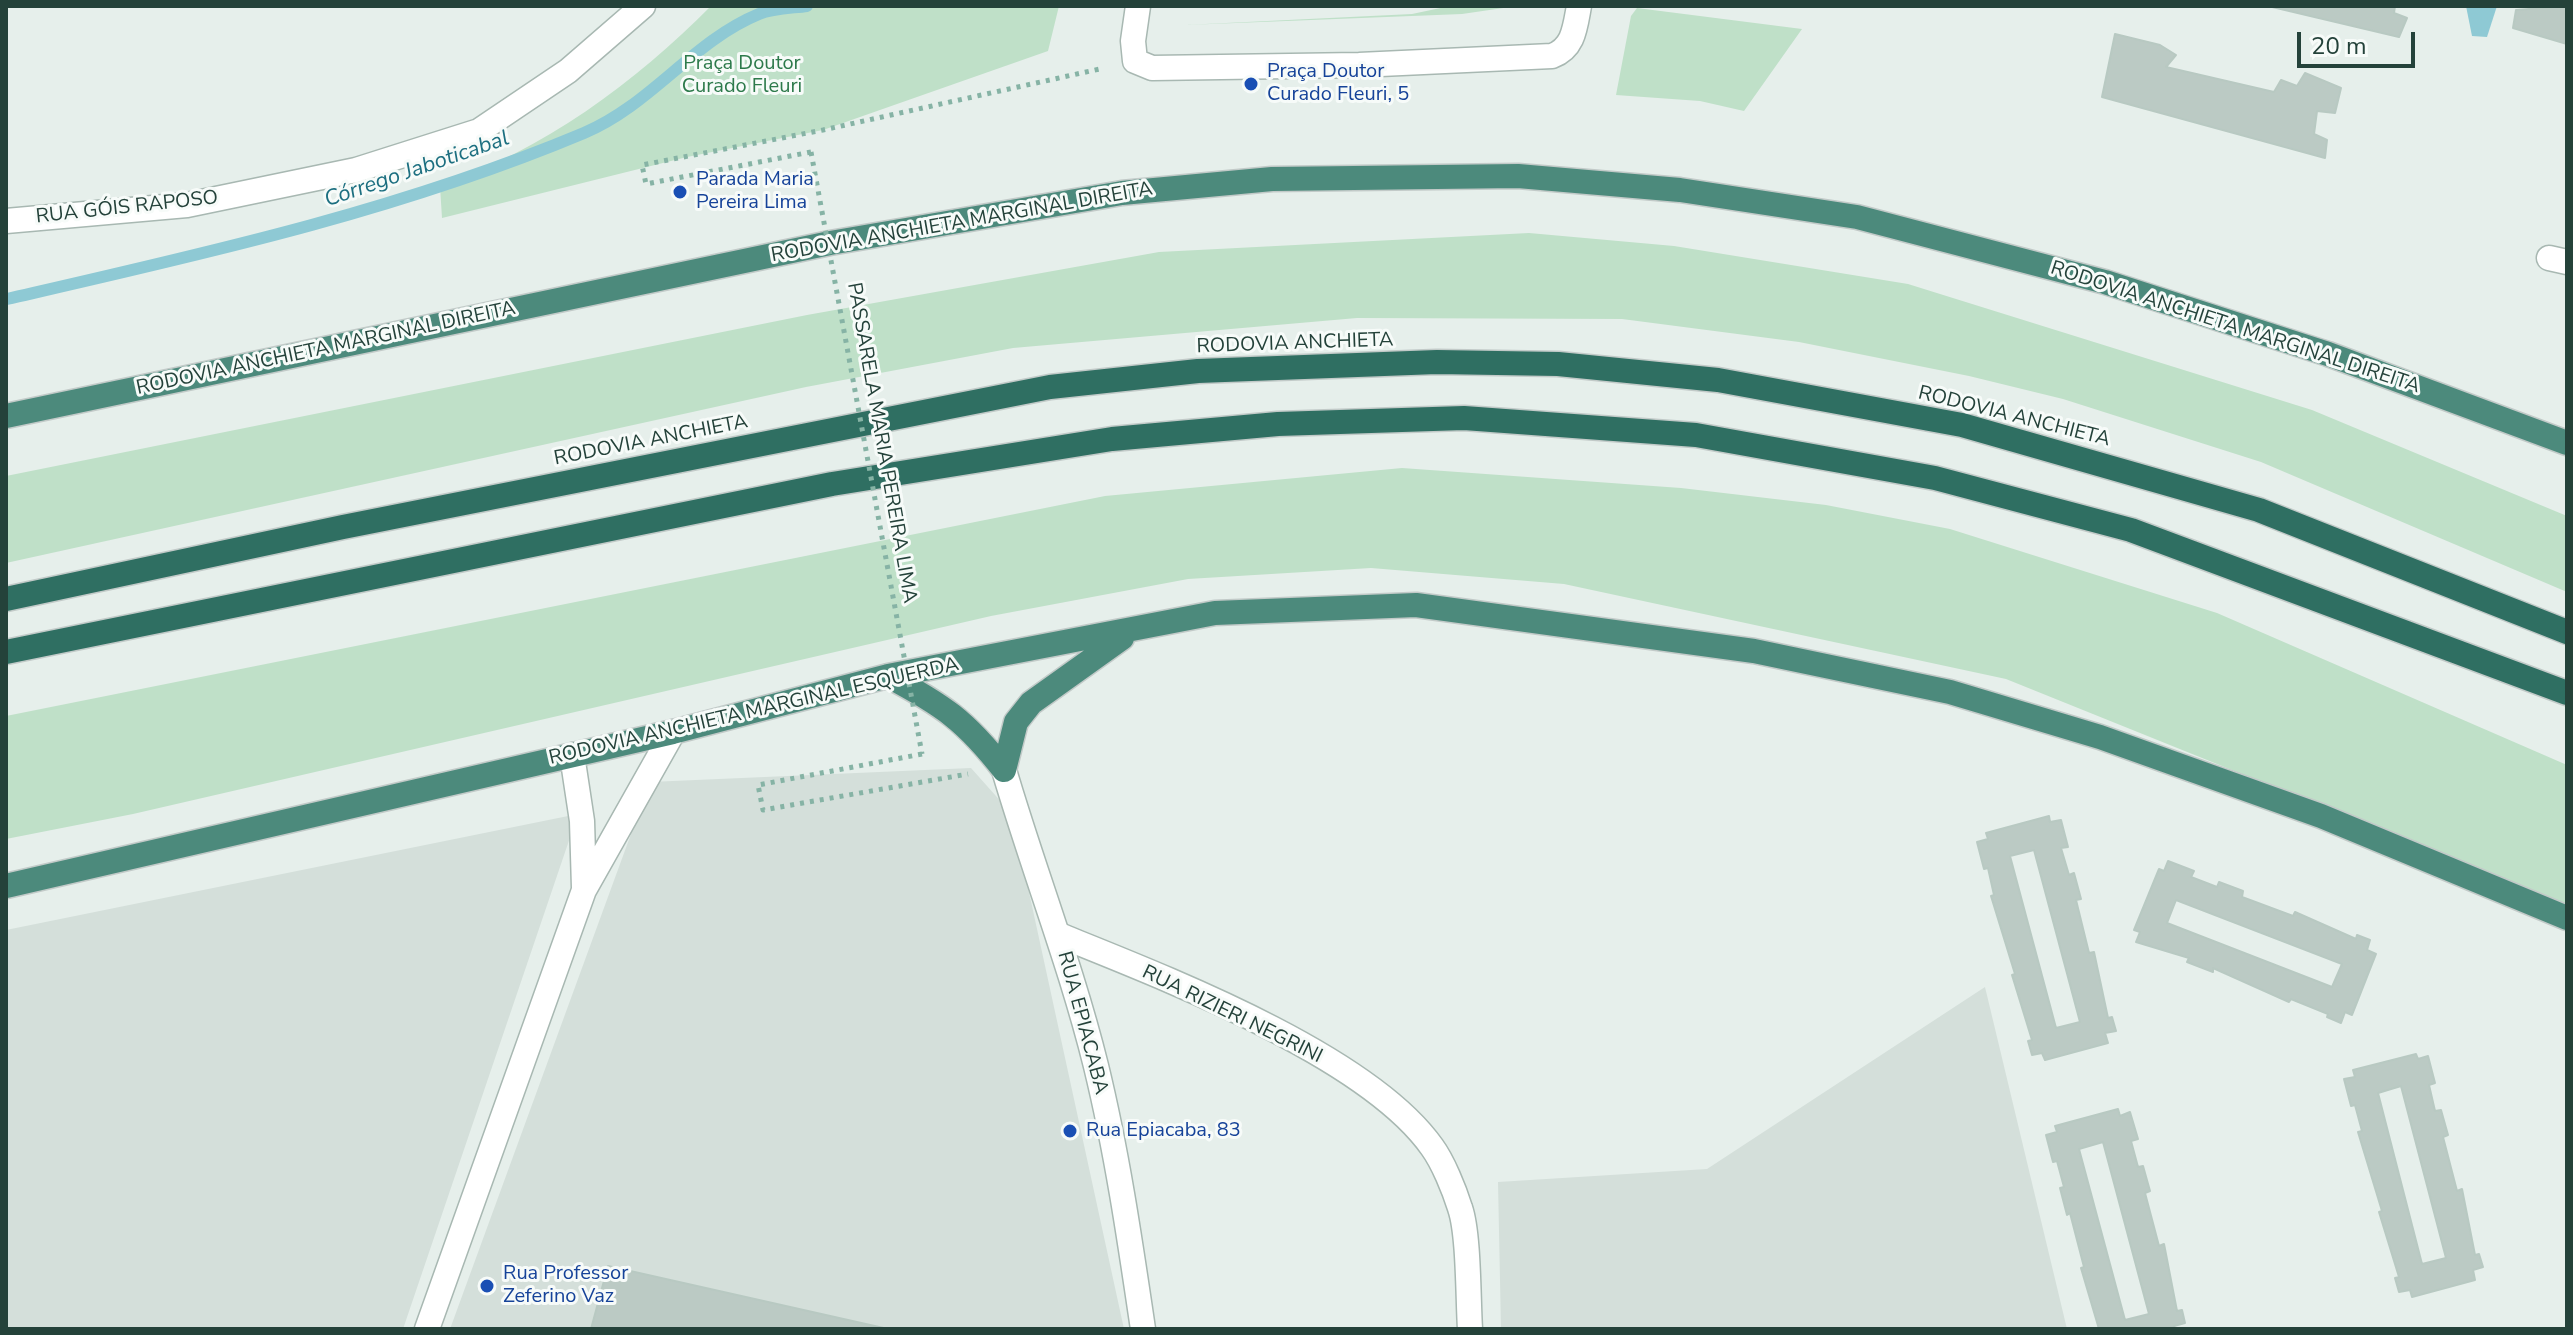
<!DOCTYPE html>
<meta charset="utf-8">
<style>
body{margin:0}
#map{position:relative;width:2573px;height:1335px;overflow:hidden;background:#e6efeb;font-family:"Nunito Sans",sans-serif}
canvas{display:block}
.frame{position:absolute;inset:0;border:8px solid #24423a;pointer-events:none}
.scale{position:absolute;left:2297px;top:32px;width:118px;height:36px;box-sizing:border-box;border:4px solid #24423a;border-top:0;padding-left:10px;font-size:24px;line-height:28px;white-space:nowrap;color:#24423a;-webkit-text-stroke:6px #f7fbf9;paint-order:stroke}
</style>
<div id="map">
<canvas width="2573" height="1335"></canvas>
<div class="frame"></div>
<div class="scale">20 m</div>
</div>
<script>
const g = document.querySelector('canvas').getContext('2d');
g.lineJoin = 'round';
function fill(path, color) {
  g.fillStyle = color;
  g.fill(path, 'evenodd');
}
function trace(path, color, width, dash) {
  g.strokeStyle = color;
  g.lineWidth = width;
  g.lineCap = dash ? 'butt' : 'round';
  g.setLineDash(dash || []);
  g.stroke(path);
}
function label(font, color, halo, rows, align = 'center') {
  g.font = font + ' "Nunito Sans",sans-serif';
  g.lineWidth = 6;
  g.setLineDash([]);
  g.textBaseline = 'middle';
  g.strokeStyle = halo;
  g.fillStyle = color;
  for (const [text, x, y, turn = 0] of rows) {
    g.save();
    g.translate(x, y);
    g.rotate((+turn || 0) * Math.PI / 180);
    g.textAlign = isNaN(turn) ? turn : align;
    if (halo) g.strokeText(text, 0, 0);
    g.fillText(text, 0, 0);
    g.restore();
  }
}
fill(new Path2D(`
 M971 768 1012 814 1124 1329H450L650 782Z
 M578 814 403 1329H6V930Z
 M1985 987 2067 1329H1501L1498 1182 1707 1169Z`), '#d4dfda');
fill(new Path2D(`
 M711 6H1059L1048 51 823 130 687 157 442 218 440 186C543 150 635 83 711 6Z
 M1450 6H1517L1462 14 1185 25 1412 14Z
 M1637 8 1802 29 1744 111 1700 101 1616 95 1631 16Z
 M1529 233 1674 246 1908 284 2312 410 2567 516V592L2261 462 2063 399 1969 376 1799 342 1622 319 1357 318 1013 348 806 387 6 563V476L807 315 1159 252Z
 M1402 468 1681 488 1826 505 1950 529 2217 613 2567 765V905L2006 679 1564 584 1371 568 1188 579 991 616 133 814 6 839V716L1105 496Z`), '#bfe0c8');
fill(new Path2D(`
 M2466 6H2497L2487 37 2472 36Z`), '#8ec9d4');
trace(new Path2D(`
 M7 299C203 254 398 211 584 133 651 105 693 41 759 14 773 8 793 8 807 6`), '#8ec9d4', 12);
const building = new Path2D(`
 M2268 6H2395L2394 13 2407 18 2399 37Z
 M2567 6V44L2513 28 2516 10Z
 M2115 34 2160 45 2176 55 2166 67 2274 92 2281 80 2297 86 2305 73 2341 88 2335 113 2317 111 2314 134 2327 140 2325 158 2102 97Z
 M2049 816 2050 822 2061 820 2068 847 2061 848 2069 875 2074 873 2081 899 2076 900 2089 953 2094 952 2108 1018 2112 1017 2116 1031 2105 1033 2108 1043 2045 1060 2042 1053 2032 1055 2028 1041 2032 1040 2012 975 2015 974 1991 896 1994 895 1988 868 1984 869 1977 842 1988 839 1986 833Z
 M2034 850 2080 1022 2056 1028 2010 856Z
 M2168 861 2194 871 2191 877 2217 887 2219 882 2243 891 2242 897 2293 916 2295 912 2356 939 2357 935 2370 940 2367 950 2376 954 2352 1015 2345 1012 2341 1023 2327 1017 2328 1014 2291 999 2289 1002 2213 968V972L2187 962 2189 958 2136 942 2140 932 2134 930 2159 869 2164 871Z
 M2176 900 2342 964 2332 987 2167 923Z
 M2416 1054 2418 1059 2428 1056 2435 1083 2429 1085 2435 1111 2441 1110 2448 1135 2443 1137 2457 1191 2462 1189 2475 1255 2479 1254 2483 1267 2473 1270 2475 1280 2412 1297 2410 1290 2399 1292 2395 1278 2399 1277 2379 1212 2382 1211 2358 1132 2362 1131 2355 1105 2351 1106 2344 1079 2355 1077 2353 1070Z
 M2401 1086 2446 1258 2422 1264 2378 1093Z
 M2118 1109 2120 1116 2130 1112 2138 1139 2131 1141 2138 1167 2143 1166 2150 1191 2145 1193 2159 1246 2164 1244 2177 1311 2182 1310 2185 1323 2174 1326 2175 1329H2099L2081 1268 2084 1267 2070 1213 2067 1215 2060 1188 2064 1187 2057 1161 2053 1162 2046 1135 2057 1132 2055 1126Z
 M2103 1142 2149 1314 2125 1320 2079 1149Z
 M608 1266 888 1329H591Z`);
fill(building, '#bbcac4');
trace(building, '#b8c9c2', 2);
const minor = new Path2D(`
 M2549 258 2567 262
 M572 755 582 821 584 888
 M1059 935C1163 977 1367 1055 1432 1147 1443 1162 1454 1189 1460 1208 1469 1234 1468 1298 1470 1329
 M427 1329 584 890 673 732`);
const tertiary = new Path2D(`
 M1138 6 1133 41 1135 61 1152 68 1359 65 1552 56C1574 48 1575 27 1579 6
 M6 221 187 205 356 170 479 131 568 71 643 6
 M1004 770C1033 869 1071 965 1096 1066 1117 1152 1130 1241 1143 1329`);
const trunk = new Path2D(`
 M6 416 830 243 1122 193 1272 179 1518 176 1680 190 1857 217 2105 282 2328 354 2567 443
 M888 676C943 705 966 721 1004 770
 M1004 770 1016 722 1031 703 1122 638
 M6 886 673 732 888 676 1215 613 1416 605 1754 651 1950 692 2100 737 2321 816 2567 918`);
const motorway = new Path2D(`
 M6 599 343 527 1050 387 1198 371 1437 362 1558 364 1718 380 1962 425 2259 510 2567 632
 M6 652 832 484 1112 439 1278 424 1464 418 1696 435 1935 478 2131 530 2567 693`);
trace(minor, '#a8b8b2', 27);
trace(tertiary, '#a8b8b2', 27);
trace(trunk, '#c2cac8', 27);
trace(motorway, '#c2cac8', 27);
trace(new Path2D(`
 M811 152 646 184 642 165 823 130 1104 68
 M922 754 758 785 763 810 968 774`), '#86b3a5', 5, [4, 6]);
trace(minor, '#fff', 24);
trace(tertiary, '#fff', 24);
trace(trunk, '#4c8a7c', 24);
trace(motorway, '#2f6f62', 24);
trace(new Path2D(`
 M811 152 922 754`), '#86b3a5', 5, [4, 6]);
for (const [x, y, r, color] of [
 [1251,84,8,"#1a4fb4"],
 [680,192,8,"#1a4fb4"],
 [1070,1131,8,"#1a4fb4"],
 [487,1286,8,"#1a4fb4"]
]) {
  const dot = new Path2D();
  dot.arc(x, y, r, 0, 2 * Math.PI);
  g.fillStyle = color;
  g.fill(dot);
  trace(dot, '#f7fbf9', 3);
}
label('20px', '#2d7a4b', '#f7fbf9', [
 ["Praça Doutor",742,64],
 ["Curado Fleuri",742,87]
]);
label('20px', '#164399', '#f7fbf9', [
 ["Praça Doutor",1267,72],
 ["Curado Fleuri, 5",1267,95],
 ["Parada Maria",696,180],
 ["Pereira Lima",696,203],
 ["Rua Epiacaba, 83",1086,1131],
 ["Rua Professor",503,1274],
 ["Zeferino Vaz",503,1297]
], 'left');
label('20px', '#24423a', '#f7fbf9', [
 ["RUA GÓIS RAPOSO",127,208,-6],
 ["RODOVIA ANCHIETA MARGINAL DIREITA",962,223,-10],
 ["RODOVIA ANCHIETA MARGINAL DIREITA",2235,328,18],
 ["RODOVIA ANCHIETA",1295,344,-2],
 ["RODOVIA ANCHIETA MARGINAL DIREITA",326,349,-12],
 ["RODOVIA ANCHIETA",2014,417,14],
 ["RODOVIA ANCHIETA",651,441,-11],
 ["PASSARELA MARIA PEREIRA LIMA",881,443,80],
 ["RODOVIA ANCHIETA MARGINAL ESQUERDA",754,712,-13],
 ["RUA RIZIERI NEGRINI",1232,1015,26],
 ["RUA EPIACABA",1082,1023,75]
]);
label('italic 22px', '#1c6f80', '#f7fbf9', [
 ["Córrego Jaboticabal",417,170,-19]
]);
</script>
